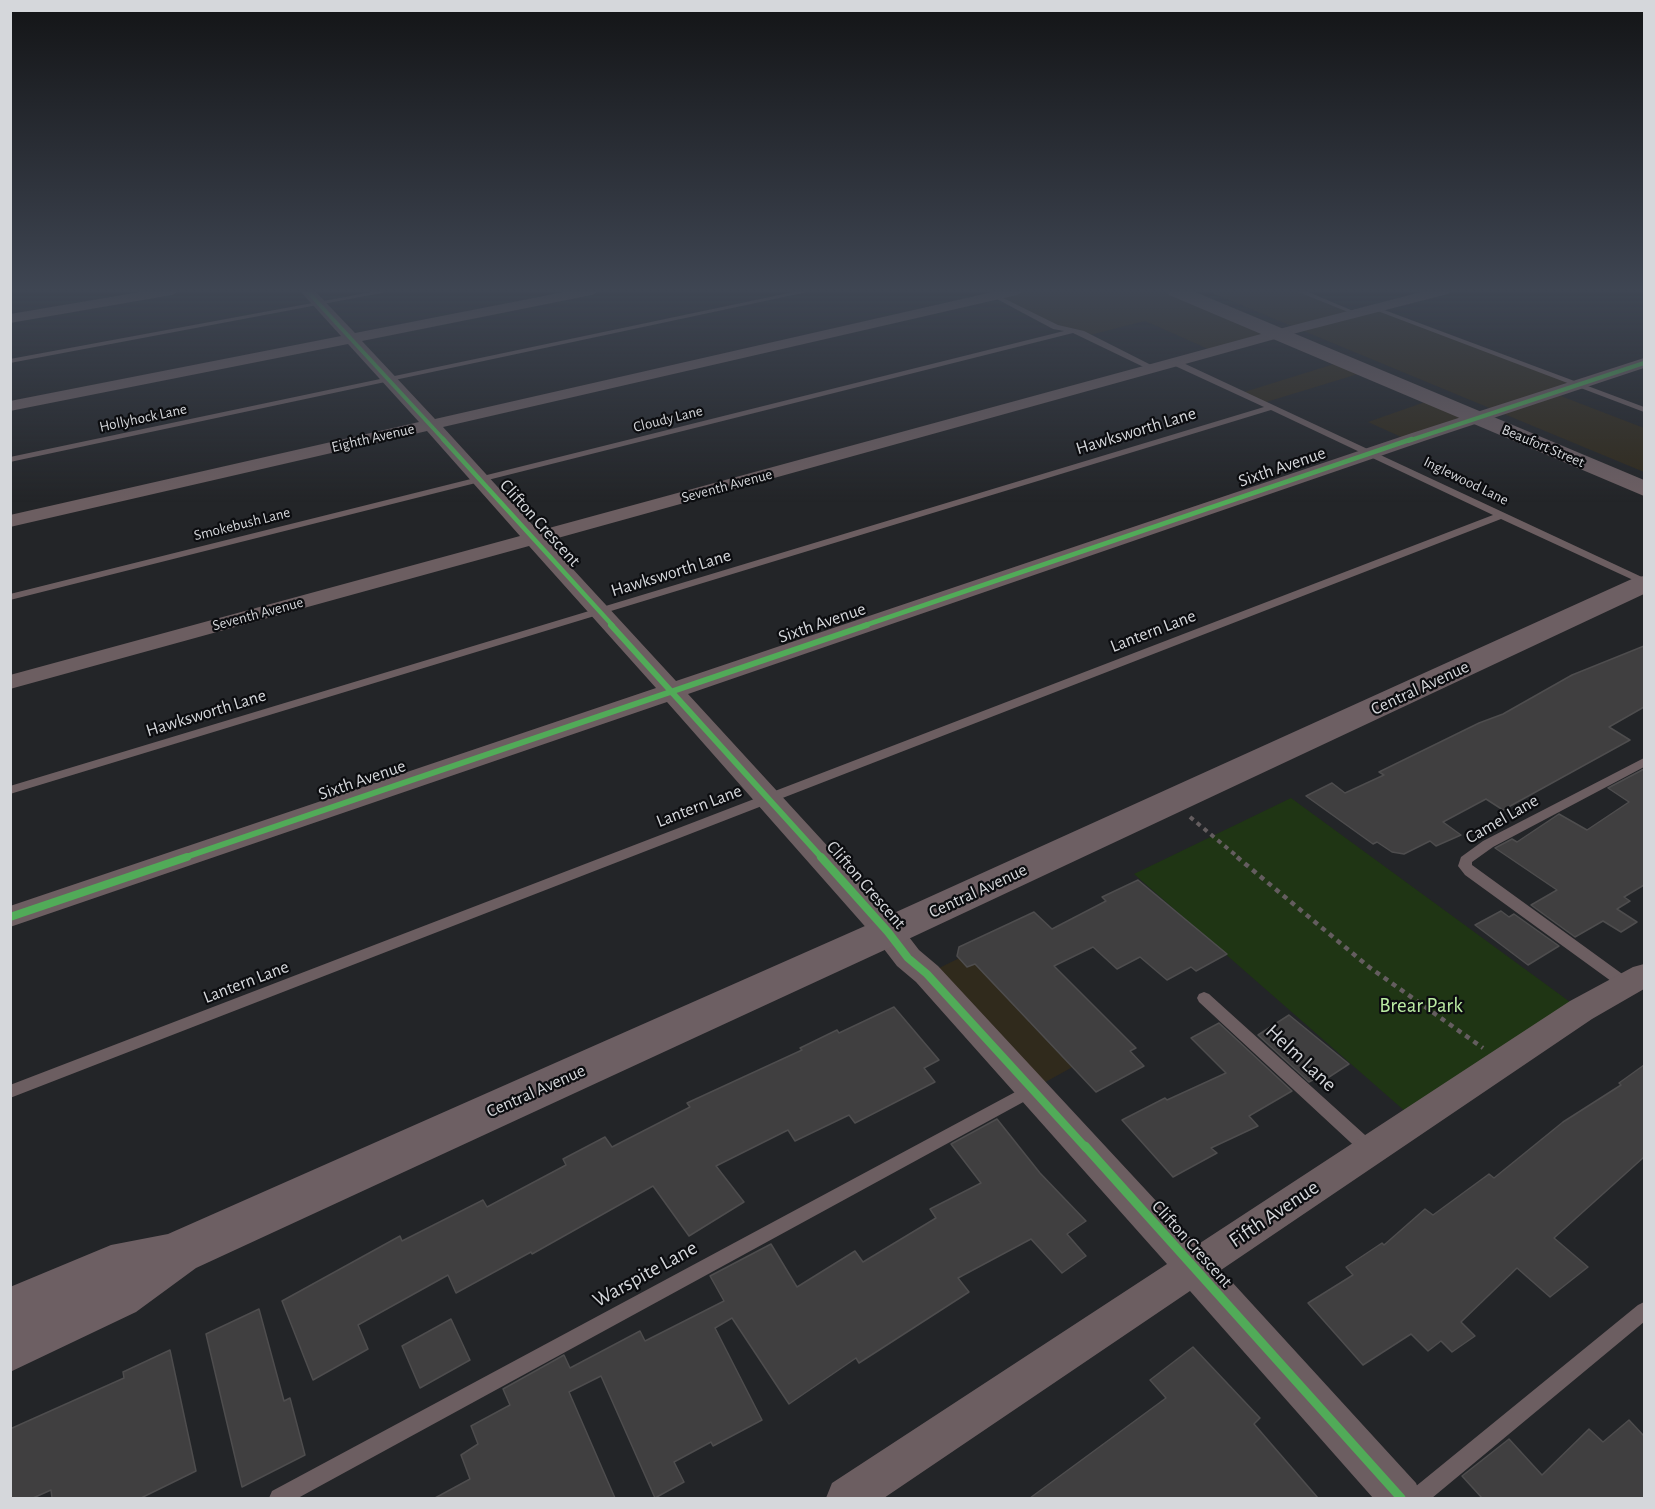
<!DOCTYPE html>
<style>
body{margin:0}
#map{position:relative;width:1655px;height:1509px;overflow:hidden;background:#232528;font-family:"Alegreya Sans",sans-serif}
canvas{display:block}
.frame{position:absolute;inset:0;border:12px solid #d5d7db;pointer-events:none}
</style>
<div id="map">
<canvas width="1655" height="1509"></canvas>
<div class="frame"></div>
</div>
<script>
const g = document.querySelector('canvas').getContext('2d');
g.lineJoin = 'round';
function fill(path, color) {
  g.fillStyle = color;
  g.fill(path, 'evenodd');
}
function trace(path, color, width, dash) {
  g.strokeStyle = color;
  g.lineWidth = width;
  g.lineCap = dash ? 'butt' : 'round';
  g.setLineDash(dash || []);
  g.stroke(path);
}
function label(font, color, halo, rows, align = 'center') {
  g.font = font + ' "Alegreya Sans",sans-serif';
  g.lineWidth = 4.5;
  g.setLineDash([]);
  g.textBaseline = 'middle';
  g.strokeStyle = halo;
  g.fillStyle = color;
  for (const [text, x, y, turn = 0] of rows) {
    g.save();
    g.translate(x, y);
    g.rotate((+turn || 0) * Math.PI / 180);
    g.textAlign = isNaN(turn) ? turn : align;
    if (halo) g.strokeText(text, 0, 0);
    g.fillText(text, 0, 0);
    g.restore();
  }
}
fill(new Path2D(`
 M1017 291H1164L1270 336 1215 352 1145 321 1086 336 1056 327 995 296Z
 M1207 291H1299L1354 313 1377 309 1577 385 1553 393 1644 428V472Z
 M1334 364 1358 374 1263 403 1241 393Z
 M1425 402 1473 421 1408 440 1368 422Z
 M1004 936 1114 1044 1033 1089 927 974Z`), '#302a1c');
fill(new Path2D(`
 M1291 798 1581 1010 1415 1120 1134 874Z`), '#1f3514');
const building = new Path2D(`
 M1644 646V707L1609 727 1630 740 1503 810 1486 799 1443 822 1461 835 1436 846 1430 841 1404 854 1392 852 1377 842 1373 844 1306 796 1332 783 1345 793 1384 775 1379 772 1479 723 1503 714 1572 675Z
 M1644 769V885L1624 897 1630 901 1617 909 1637 922 1621 932 1603 921 1575 937 1531 905 1557 890 1495 848 1512 839 1517 842 1559 814 1587 830 1629 802 1608 788Z
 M1138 880 1227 954 1196 971 1191 967 1167 980 1140 957 1117 969 1093 947 1054 966 1136 1048 1130 1051 1144 1066 1096 1092 975 964 967 967 957 956 959 947 1034 912 1052 929 1106 901 1102 897Z
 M1501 911 1509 917 1514 914 1559 946 1528 965 1475 925Z
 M894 1007 939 1060 924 1068 935 1082 855 1123 849 1115 795 1141 788 1130 716 1166 744 1202 689 1236 653 1186 532 1254 531 1252 456 1293 448 1275 358 1325 368 1349 313 1380 282 1301 400 1236 402 1241 483 1200 487 1207 566 1165 563 1159 605 1137 612 1147 690 1107 687 1103 802 1050 800 1048 837 1030 839 1033Z
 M1289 1015 1349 1064 1323 1081 1318 1077 1309 1082 1258 1035Z
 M1219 1023 1292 1091 1249 1116 1258 1126 1211 1148 1217 1153 1173 1177 1122 1120 1165 1098 1167 1100 1226 1073 1191 1038Z
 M1644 1065V1157L1554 1238 1588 1267 1550 1297 1517 1268 1461 1322 1475 1336 1452 1352 1441 1341 1428 1351 1411 1334 1363 1365 1308 1303 1353 1275 1346 1267 1382 1243 1384 1245 1425 1209 1433 1215 1489 1174 1494 1178 1563 1122 1621 1085 1619 1083Z
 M997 1119 1040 1173 1086 1221 1067 1234 1086 1256 1062 1273 1031 1239 958 1278 969 1292 859 1363 856 1358 789 1404 732 1318 715 1328 762 1420 713 1446 711 1442 674 1462 684 1482 655 1498 601 1376 569 1392 615 1498H435L470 1479 461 1455 478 1444 471 1426 510 1405 503 1389 564 1355 570 1368 640 1331 645 1341 724 1301 710 1276 771 1244 797 1287 855 1251 863 1262 936 1218 930 1209 981 1183 951 1144Z
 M259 1309 284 1401 290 1398 305 1455 242 1487 206 1334Z
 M451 1319 470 1360 420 1388 402 1346Z
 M1193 1347 1260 1418 1254 1424 1318 1498H1030L1166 1398 1150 1380Z
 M170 1350 196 1471 141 1498H52L51 1490 33 1498H10V1429L124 1378 123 1372Z
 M1629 1420 1644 1436V1498H1482L1462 1476 1509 1439 1542 1475 1589 1429 1603 1442Z`);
fill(building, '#403f40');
trace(building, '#4e4d4e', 1.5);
trace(new Path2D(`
 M1190 817 1239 858`), '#645d5f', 4, [4.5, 4.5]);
trace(new Path2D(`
 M1237 857 1369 967 1483 1048`), '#645d5f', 4.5, [5, 5]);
fill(new Path2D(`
 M377 291H392L10 363V359Z
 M798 291H812L10 462V457Z
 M1296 291H1306L1358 313 1353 314Z
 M993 295H997L1058 325 1084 331 1159 369 1152 371 1073 333 10 600V594L1064 331 1053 329 993 297Z
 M1375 308H1379L1644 407V412L1375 310Z
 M1173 361H1179L1644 578V585L1501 519 10 1098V1085L1493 515 1271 410 10 794V786L1264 407 1173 365Z
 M1644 758V767L1493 847 1472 862V865L1632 981 1634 985 1632 989 1627 990 1622 989 1465 875 1458 866 1461 857 1483 841Z
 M1204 992 1209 994 1375 1144 1377 1149 1375 1154 1369 1156 1363 1154 1199 1002 1197 998 1199 994Z
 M1032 1083 1038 1084 1040 1089 1038 1094 298 1498H269L272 1491Z
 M1644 1302V1322L1432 1498H1407L1410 1491 1638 1305Z`), '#6c5e61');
fill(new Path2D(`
 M146 291H179L172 295 10 323V314Z
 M300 291H315L355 333 569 291H599L592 295 362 341 435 419 997 291H1024L1017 295 443 427 538 531 1294 325 1425 291H1450L1448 294 1304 331 547 541 676 681 1412 433 1644 358V368L1424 441 688 694 899 924 919 950 938 966 1197 1245 1570 1001 1633 967 1644 964V989L1592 1019 1221 1270 1416 1483 1422 1498H1373L1190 1291 884 1498H826L832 1483 1167 1264 916 982 897 966 877 940 667 702 10 927V906L656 688 529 546 10 689V675L520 536 427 431 10 527V515L419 422 348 344 10 411V401L341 336Z`), '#6c5e61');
fill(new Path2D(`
 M1167 291H1193L1644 480V496L1169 295Z
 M1644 576V594L902 942 196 1268 136 1312 10 1372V1287L111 1245 168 1234 874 922 1634 578Z`), '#6d5f63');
trace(new Path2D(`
 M307 291 445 441
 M1408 441 1644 363`), '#51ab58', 4);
trace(new Path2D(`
 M443 439 613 626
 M863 626 1412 439`), '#51ab58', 4.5);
trace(new Path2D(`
 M611 625 822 858
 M183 858 867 625`), '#51ab58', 6);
trace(new Path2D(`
 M821 857 888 932 908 958 927 974 1086 1148
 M10 917 187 857`), '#51ab58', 8);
trace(new Path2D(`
 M1085 1146 1401 1498`), '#51ab58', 9);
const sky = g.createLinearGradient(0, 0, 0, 502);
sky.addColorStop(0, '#131416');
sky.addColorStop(0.58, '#3f4653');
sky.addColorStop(1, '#3f465300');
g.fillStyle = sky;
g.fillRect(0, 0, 1655, 502);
label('15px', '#d5d7db', '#0c0d10', [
 ["Hollyhock Lane",143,418,-12],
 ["Cloudy Lane",668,419,-14],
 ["Eighth Avenue",373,438,-13],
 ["Beaufort Street",1543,446,23],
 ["Inglewood Lane",1466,481,26],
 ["Seventh Avenue",727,486,-15],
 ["Smokebush Lane",242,524,-14],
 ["Seventh Avenue",258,614,-15]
]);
label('18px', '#d5d7db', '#0c0d10', [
 ["Hawksworth Lane",1136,431,-17],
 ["Sixth Avenue",1282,467,-19],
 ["Clifton Crescent",540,523,48],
 ["Hawksworth Lane",671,573,-17],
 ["Sixth Avenue",822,623,-19],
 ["Lantern Lane",1153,631,-21],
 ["Central Avenue",1420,688,-25],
 ["Hawksworth Lane",206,713,-17],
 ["Sixth Avenue",362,780,-19],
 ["Lantern Lane",699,806,-21],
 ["Camel Lane",1502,819,-30],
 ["Clifton Crescent",866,885,49],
 ["Central Avenue",978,891,-25],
 ["Lantern Lane",246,982,-21],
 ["Central Avenue",536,1091,-24],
 ["Clifton Crescent",1192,1244,48]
]);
label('21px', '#baeba3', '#0c0d10', [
 ["Brear Park",1421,1006]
]);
label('21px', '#d5d7db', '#0c0d10', [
 ["Helm Lane",1301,1058,43],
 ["Fifth Avenue",1274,1214,-34],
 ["Warspite Lane",645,1274,-29]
]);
</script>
